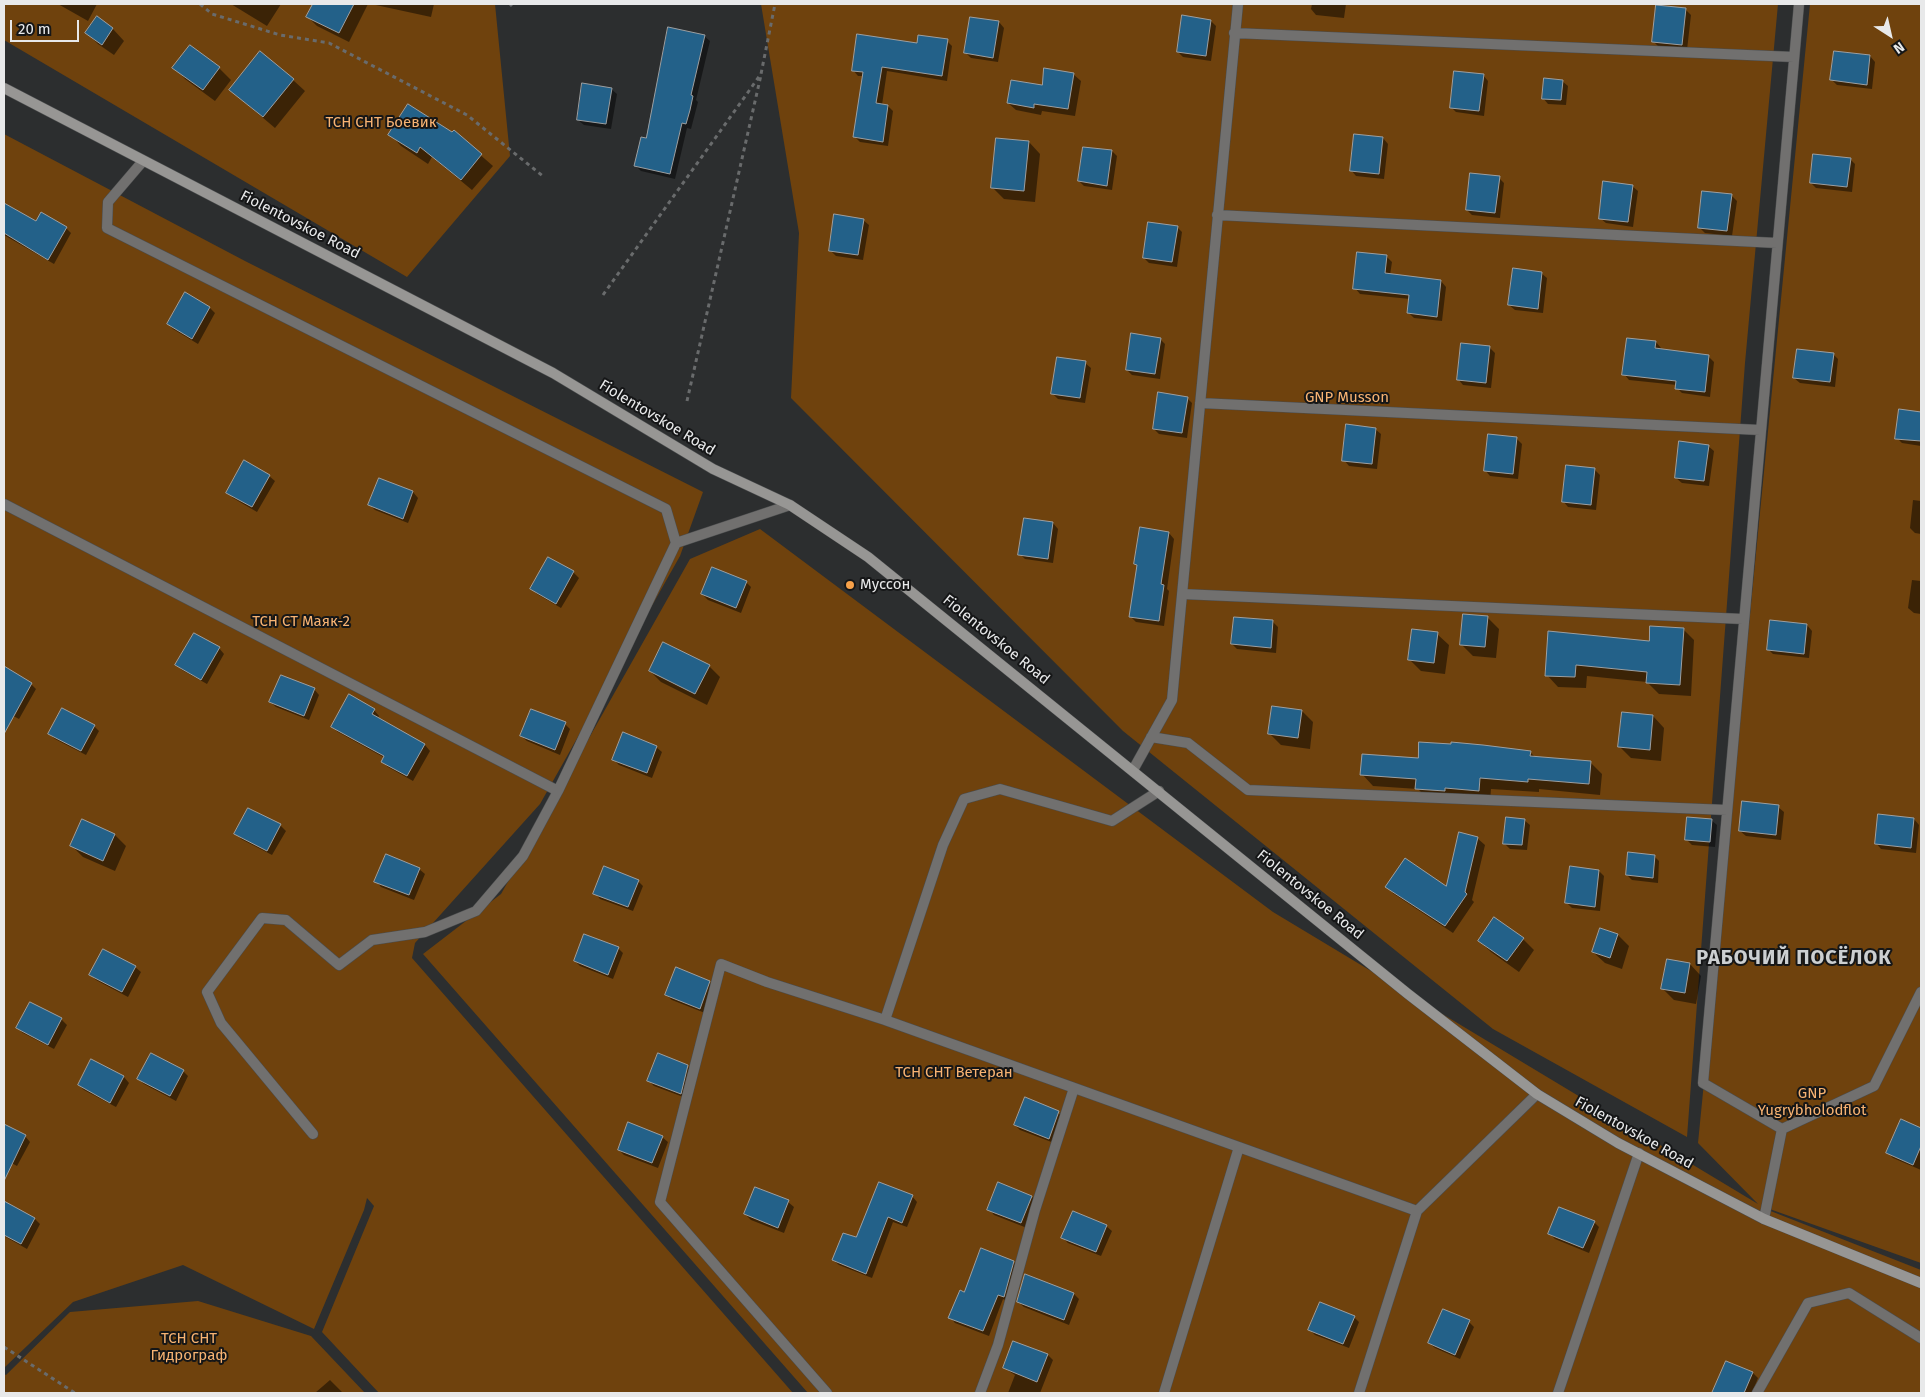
<!DOCTYPE html>
<meta charset="utf-8">
<style>
body{margin:0}
#map{position:relative;width:1925px;height:1397px;overflow:hidden;background:#2c2e2f;font-family:"Fira Sans",sans-serif}
canvas{display:block}
.frame{position:absolute;inset:0;border:5px solid #e8e9ea;pointer-events:none}
.north{position:absolute;left:1865px;top:10px;width:50px;height:50px;-webkit-text-stroke:4px #151617;paint-order:stroke;rotate:145deg;font-size:14px;font-weight:700;line-height:20px;text-align:center;color:#e8e9ea}
.north::after{content:'';display:block;margin:auto;width:18px;height:22px;background:#e8e9ea;clip-path:polygon(50% 0,100% 100%,50% 72%,0 100%)}
.scale{position:absolute;left:10px;top:20px;width:69px;height:22px;box-sizing:border-box;border:2px solid #e8e9ea;border-top:0;padding-left:6px;font-size:15px;line-height:18px;white-space:nowrap;color:#e8e9ea;-webkit-text-stroke:4px #151617;paint-order:stroke}
</style>
<div id="map">
<canvas width="1925" height="1397"></canvas>
<div class="frame"></div>
<div class="north">N</div>
<div class="scale">20 m</div>
</div>
<script>
const g = document.querySelector('canvas').getContext('2d');
g.lineJoin = 'round';
function fill(path, color) {
  g.fillStyle = color;
  g.fill(path, 'evenodd');
}
function trace(path, color, width, dash) {
  g.strokeStyle = color;
  g.lineWidth = width;
  g.lineCap = dash ? 'butt' : 'round';
  g.setLineDash(dash || []);
  g.stroke(path);
}
function label(font, color, halo, rows, align = 'center') {
  g.font = font + ' "Fira Sans",sans-serif';
  g.lineWidth = 4;
  g.setLineDash([]);
  g.textBaseline = 'middle';
  g.strokeStyle = halo;
  g.fillStyle = color;
  for (const [text, x, y, turn = 0] of rows) {
    g.save();
    g.translate(x, y);
    g.rotate((+turn || 0) * Math.PI / 180);
    g.textAlign = isNaN(turn) ? turn : align;
    if (halo) g.strokeText(text, 0, 0);
    g.fillText(text, 0, 0);
    g.restore();
  }
}
fill(new Path2D(`
 M4 4H495L510 156 407 277 4 40Z
 M761 4H1778L1745 363 1687 1137 1493 1029 1123 731 791 398 799 233Z
 M1810 4H1921V1263L1764 1207 1768 1210 1921 1270V1393H808L423 954 501 894 690 559 760 529 1273 912 1758 1204 1698 1143Z
 M4 134 245 261 703 492 680 556 540 804 415 943 412 958 793 1393H379L322 1332 374 1206 367 1198 364 1210 314 1329 183 1265 73 1302 5 1367 4 1364Z
 M198 1301 311 1336 365 1393H4V1374L6 1375 70 1312Z`), '#6f420d');
fill(new Path2D(`
 M58 4H97L88 21Z
 M231 4H281L267 26Z
 M315 4H368L349 42 317 26 308 17Z
 M371 4H434L431 17Z
 M1312 4H1346L1344 18 1316 15 1311 9Z
 M1685 9 1691 15 1687 50 1659 47 1653 41Z
 M97 18 113 29 124 41 114 55 98 44 86 32Z
 M1211 21 1216 26 1211 61 1183 57 1178 52Z
 M999 22 1004 28 998 62 971 58 966 53Z
 M704 36 710 41 696 100 698 102 691 129 687 128 675 179 641 171 635 165 646 140Z
 M947 41 952 46 947 81 887 71 882 105 888 106 893 111 888 146 860 142 855 137 864 76H858L853 70 918 44Z
 M190 46 219 68 231 80 215 101 185 79 174 67Z
 M1870 56 1875 62 1872 89 1837 85 1832 80Z
 M1073 74 1081 81 1075 116 1042 111 1041 115 1016 110 1008 103Z
 M1483 75 1488 81 1484 116 1456 112 1451 107Z
 M293 80 305 91 275 128 230 90Z
 M1562 81 1568 86 1566 105 1548 104 1543 98Z
 M611 89 617 94 611 129 584 125 578 120Z
 M454 132 493 166 472 190 432 157 428 164 401 146 390 134H453Z
 M1383 138 1388 144 1384 179 1356 176 1351 170Z
 M1029 142 1040 154 1035 202 1004 199 992 187Z
 M1112 151 1117 156 1112 190 1084 186 1079 181Z
 M1850 159 1855 164 1852 192 1816 188 1811 183Z
 M1499 178 1504 183 1500 218 1472 215 1467 210Z
 M1632 186 1638 191 1633 227 1606 223 1600 218Z
 M1731 195 1737 201 1732 236 1705 233 1699 227Z
 M4 204 36 223 66 228 71 233 54 264 4 235Z
 M863 220 869 225 863 260 836 256 830 250Z
 M1177 227 1182 232 1177 267 1149 263 1144 258Z
 M1386 256 1392 262 1390 275 1441 281 1446 287 1442 321 1414 318 1409 313 1410 299 1360 294 1355 288Z
 M1541 273 1547 278 1543 313 1515 310 1509 305Z
 M185 294 210 308 215 313 198 344 173 329 168 324Z
 M1160 339 1165 344 1160 379 1132 375 1127 370Z
 M1656 342 1661 348V350L1708 356 1714 362 1710 397 1682 393 1677 388V385L1629 380 1624 374Z
 M1490 348 1495 353 1491 388 1463 385 1458 379Z
 M1833 354 1838 359 1835 387 1800 383 1794 378Z
 M1085 363 1091 368 1085 403 1058 399 1052 393Z
 M1187 398 1192 403 1187 438 1159 434 1154 429Z
 M1900 411 1921 413V446L1902 443 1897 438Z
 M1375 429 1381 434 1377 469 1349 466 1344 460Z
 M1517 439 1522 444 1518 479 1490 476 1485 470Z
 M1708 446 1714 451 1709 486 1682 483 1676 478Z
 M1567 466 1595 470 1600 475 1596 510 1568 507 1563 501Z
 M269 476 275 481 257 512 233 498 228 492Z
 M380 479 413 492 418 498 408 523 375 510 370 505Z
 M1913 500 1921 501V534L1915 533 1910 528Z
 M1053 523 1058 529 1053 563 1025 559 1020 554Z
 M1169 533 1174 539 1167 589 1169 591 1164 626 1136 622 1131 617Z
 M549 558 573 572 579 578 561 608 537 594 532 589Z
 M1912 580 1921 581V614L1914 613 1908 608Z
 M746 582 751 587 741 613 708 600 702 594Z
 M1488 618 1499 629 1496 658 1473 656 1462 645Z
 M1273 622 1278 627 1276 653 1237 649 1232 644Z
 M1807 625 1812 631 1809 658 1773 654 1768 649Z
 M1683 629 1694 640 1691 696 1659 694 1647 682 1587 676 1586 688 1558 687 1547 675 1550 633 1650 642Z
 M1437 634 1449 645 1445 674 1421 671 1410 660Z
 M219 648 224 654 207 684 182 670 177 665Z
 M709 666 720 677 707 705 661 682 650 671Z
 M7 670 31 684 36 689 19 719 4 711V675Z
 M314 689 319 695 309 720 276 707 270 702Z
 M374 710 379 716 378 718 425 745 430 751 413 781 388 767 383 762 385 758 338 732 332 727Z
 M1302 711 1313 722 1310 749 1281 745 1270 734Z
 M1653 716 1664 728 1661 761 1631 758 1620 747Z
 M565 724 570 729 560 755 527 741 521 736Z
 M94 726 99 731 86 755 55 739 49 734Z
 M656 747 662 752 652 778 619 765 614 760Z
 M1530 752 1536 758 1590 762 1602 774 1600 795 1539 789V792L1491 789 1490 802 1428 799 1418 789 1373 786 1362 774 1419 759Z
 M1778 807 1784 812 1781 840 1746 836 1740 831Z
 M1914 819 1919 825 1916 853 1881 849 1876 843Z
 M1524 820 1530 825 1527 850 1510 849 1505 844Z
 M1711 820 1717 825 1715 847 1692 845 1686 839Z
 M83 821 115 835 126 846 115 871 83 857 72 846Z
 M280 825 286 831 272 855 241 839 236 833Z
 M1477 838 1485 845 1472 900 1474 902 1453 933 1394 894 1387 887 1447 888Z
 M1654 856 1659 861 1658 883 1632 880 1627 875Z
 M419 869 425 874 414 900 381 887 376 881Z
 M1599 871 1604 876 1600 911 1572 908 1567 903Z
 M638 881 643 886 633 911 600 899 595 893Z
 M1618 935 1629 946 1622 969 1605 963 1593 952Z
 M1523 939 1534 950 1519 972 1491 952 1479 941Z
 M618 948 623 953 613 979 580 966 575 961Z
 M1690 964 1701 976 1696 1004 1674 1000 1662 988Z
 M135 967 141 972 128 997 96 980 91 975Z
 M709 982 714 987 705 1013 672 1000 666 995Z
 M30 1003 62 1020 67 1025 54 1049 23 1033 17 1028Z
 M92 1061 124 1077 129 1083 116 1107 84 1090 79 1085Z
 M687 1066 693 1072 686 1098 654 1086 649 1081Z
 M183 1071 188 1076 176 1101 144 1084 138 1079Z
 M1025 1099 1058 1113 1064 1118 1054 1143 1020 1130 1015 1125Z
 M1901 1121 1921 1129V1170L1893 1158 1888 1153Z
 M4 1125 25 1136 30 1142 17 1166 4 1159Z
 M662 1137 668 1142 658 1168 624 1155 619 1150Z
 M912 1196 917 1202 907 1227 893 1222 872 1278 839 1265 833 1260 856 1239Z
 M1032 1197 1037 1202 1027 1228 994 1215 989 1209Z
 M788 1202 794 1207 784 1233 751 1220 745 1214Z
 M4 1203 35 1219 40 1224 27 1249 4 1236Z
 M1594 1222 1599 1227 1589 1253 1555 1239 1550 1234Z
 M1106 1226 1112 1231 1101 1256 1068 1243 1063 1238Z
 M1013 1262 1019 1267 1009 1302 1003 1299 989 1336 955 1323 950 1317 964 1294Z
 M1074 1294 1079 1299 1069 1325 1024 1307 1018 1302Z
 M1354 1317 1359 1322 1349 1348 1315 1335 1310 1330Z
 M1469 1322 1474 1327 1460 1359 1435 1348 1429 1343Z
 M1048 1355 1053 1360 1040 1393H1008L1015 1375 1004 1368Z
 M1727 1362 1753 1373 1758 1378 1752 1393H1713Z
 M330 1380 343 1393H315Z`), '#0007');
const building = new Path2D(`
 M313 4H354L339 33 306 17Z
 M1656 5 1686 8 1682 45 1652 42Z
 M1182 15 1211 20 1206 56 1177 52Z
 M97 16 113 28 102 45 85 33Z
 M970 17 999 21 993 58 964 53Z
 M668 27 705 35 691 95 693 96 690 110 686 124 682 123 670 174 634 166 641 137 646 138Z
 M857 34 917 43 918 35 948 39 942 76 882 67 876 103 888 105 883 142 853 137 863 72 852 71Z
 M190 45 220 67 203 90 172 68Z
 M260 51 294 79 263 117 229 90Z
 M1834 51 1870 55 1867 85 1830 80Z
 M1044 68 1074 73 1068 109 1034 104V108L1007 103 1011 80 1042 85Z
 M1454 71 1484 74 1479 111 1450 108Z
 M1544 78 1563 80 1561 100 1542 99Z
 M582 83 612 88 606 124 577 120Z
 M408 104 452 132 454 130 482 154 461 180 420 147 417 153 388 135Z
 M1354 134 1383 137 1379 174 1350 171Z
 M996 138 1029 141 1024 191 991 188Z
 M1083 147 1112 150 1107 186 1078 181Z
 M1813 154 1851 158 1847 187 1810 183Z
 M1470 173 1500 176 1495 213 1466 210Z
 M1603 181 1633 185 1628 222 1599 219Z
 M1702 191 1732 194 1727 231 1698 228Z
 M4 203 36 221 41 212 67 227 48 260 4 233Z
 M834 214 864 219 858 255 829 251Z
 M1148 222 1178 226 1172 262 1143 258Z
 M1357 252 1387 255 1385 273 1441 280 1437 317 1407 313 1409 295 1353 289Z
 M1513 268 1542 272 1538 309 1508 305Z
 M185 292 210 307 192 339 167 324Z
 M1131 333 1161 338 1155 374 1126 370Z
 M1627 338 1656 341 1655 348 1709 355 1705 392 1675 389 1676 381 1622 375Z
 M1461 343 1490 346 1486 383 1457 380Z
 M1797 349 1834 353 1830 382 1793 378Z
 M1057 357 1086 361 1080 398 1051 394Z
 M1158 392 1188 397 1182 433 1153 429Z
 M1899 409 1921 412V441L1895 439Z
 M1346 424 1376 428 1372 464 1342 461Z
 M1488 434 1517 437 1513 474 1484 471Z
 M1679 441 1709 445 1704 481 1675 478Z
 M244 460 270 475 252 507 226 493Z
 M1566 465 1595 468 1591 505 1562 502Z
 M379 478 413 491 403 519 368 505Z
 M1024 518 1053 522 1048 559 1018 555Z
 M1140 527 1169 532 1161 584 1164 585 1159 621 1129 617 1137 565 1134 564Z
 M548 557 574 571 556 604 530 589Z
 M712 567 747 581 736 608 701 594Z
 M1463 614 1488 616 1485 647 1460 645Z
 M1234 617 1273 620 1271 648 1231 644Z
 M1770 620 1807 624 1804 654 1767 650Z
 M1650 626 1684 628 1680 685 1646 683 1647 672 1576 665 1575 677 1545 676 1548 631 1649 641Z
 M1412 629 1438 632 1434 663 1408 660Z
 M194 633 220 647 201 680 175 665Z
 M663 642 710 665 695 694 649 671Z
 M4 666 32 683 4 734Z
 M281 675 315 688 304 716 269 702Z
 M349 694 375 709 372 714 425 744 407 776 381 762 384 756 331 727Z
 M1272 706 1302 710 1298 738 1268 734Z
 M62 708 95 725 81 751 48 734Z
 M531 709 566 722 555 750 520 736Z
 M1622 712 1653 715 1650 750 1618 747Z
 M623 732 657 746 647 773 612 760Z
 M1419 742 1451 744V742L1483 745 1531 751 1530 756 1591 761 1589 784 1528 779V782L1480 778 1479 791 1445 788V791L1415 789 1416 779 1360 775 1362 754 1418 758Z
 M1742 801 1779 805 1776 835 1739 831Z
 M248 808 281 824 267 851 234 834Z
 M1878 814 1914 818 1911 848 1875 844Z
 M1506 817 1525 819 1522 845 1503 844Z
 M1687 817 1712 819 1710 842 1685 840Z
 M82 819 115 834 103 861 70 846Z
 M1459 832 1478 837 1465 892 1467 894 1445 926 1385 887 1405 858 1446 886Z
 M1628 852 1655 855 1653 878 1626 875Z
 M386 854 420 868 409 895 374 882Z
 M604 866 639 880 628 907 593 894Z
 M1570 866 1599 870 1595 907 1565 903Z
 M1494 917 1524 938 1507 961 1478 941Z
 M1600 928 1618 934 1610 958 1592 952Z
 M584 934 619 947 608 975 574 961Z
 M103 949 136 966 122 992 89 975Z
 M1667 959 1690 963 1685 993 1661 989Z
 M676 967 710 981 700 1009 665 995Z
 M30 1002 62 1018 48 1045 16 1028Z
 M151 1053 184 1070 170 1096 137 1079Z
 M658 1053 688 1065 681 1094 647 1081Z
 M91 1059 124 1076 110 1103 78 1085Z
 M1025 1097 1059 1111 1049 1139 1014 1125Z
 M1901 1119 1921 1128V1146L1913 1165 1886 1153Z
 M628 1122 663 1136 652 1163 618 1150Z
 M4 1124 26 1135 4 1181Z
 M879 1182 913 1195 902 1223 888 1217 866 1274 832 1260 843 1233 856 1237Z
 M998 1182 1032 1196 1021 1223 987 1210Z
 M755 1187 789 1200 778 1228 744 1214Z
 M4 1201 35 1218 21 1244 4 1235Z
 M1559 1207 1595 1221 1583 1248 1548 1234Z
 M1073 1211 1107 1225 1096 1252 1061 1238Z
 M981 1248 1014 1261 1004 1297 998 1295 983 1331 948 1318 960 1290 964 1292Z
 M1025 1274 1074 1293 1064 1320 1017 1302Z
 M1320 1302 1355 1316 1343 1344 1308 1330Z
 M1443 1309 1470 1320 1455 1355 1428 1343Z
 M1013 1341 1048 1354 1037 1382 1003 1368Z
 M1726 1361 1753 1372 1744 1393H1712Z`);
fill(building, '#236189');
trace(building, '#9c9fa1', 1);
const lane = new Path2D(`
 M1234 33 1794 57
 M143 161 108 202 107 228 666 509 676 543
 M1217 215 1777 243
 M1200 403 1760 430
 M4 504 558 791
 M1182 594 1743 619
 M1151 737 1188 743 1248 790 1727 810
 M1133 770 1172 700 1238 4
 M885 1020 943 845 964 799 1000 789 1112 821 1159 791
 M1782 1129 1703 1083 1799 4
 M1782 1129 1874 1086 1921 992
 M313 1134 221 1023 207 992 262 918 286 920 339 965 372 940 425 932 476 911 523 856 558 791 676 543 790 505
 M1764 1219 1782 1129
 M827 1393 660 1202 721 964 767 982 885 1020 1417 1211
 M980 1393 998 1345 1035 1210 1074 1088
 M1164 1393 1239 1147
 M1359 1393 1417 1211 1537 1094
 M1558 1393 1639 1153
 M1757 1393 1808 1303 1849 1293 1921 1338`);
const secondary = new Path2D(`
 M4 88 553 373 713 469 790 505 868 557 1408 994 1537 1094 1618 1143 1764 1219 1921 1283`);
trace(lane, '#4a4c4d', 11);
trace(secondary, '#4a4c4d', 11);
trace(new Path2D(`
 M200 4 212 14 280 35 329 43 467 115 544 177
 M510 4 512 6
 M603 295 761 74 775 4
 M687 401 761 75
 M4 1347 75 1393`), '#696b6c', 3, [4, 4]);
trace(lane, '#71706f', 10);
trace(secondary, '#979694', 10);
for (const [x, y, r, color] of [
 [850,585,5,"#f7a149"]
]) {
  const dot = new Path2D();
  dot.arc(x, y, r, 0, 2 * Math.PI);
  g.fillStyle = color;
  g.fill(dot);
  trace(dot, '#151617', 2);
}
label('15px', '#f8b372', '#151617', [
 ["ТСН СНТ Боевик",381,123],
 ["GNP Musson",1347,398],
 ["ТСН СТ Маяк-2",301,622],
 ["ТСН СНТ Ветеран",954,1073],
 ["GNP",1812,1094],
 ["Yugrybholodflot",1812,1111],
 ["ТСН СНТ",189,1339],
 ["Гидрограф",189,1356]
]);
label('15px', '#e8e9ea', '#151617', [
 ["Fiolentovskoe Road",300,225,27],
 ["Fiolentovskoe Road",657,418,31],
 ["Fiolentovskoe Road",996,640,39],
 ["Fiolentovskoe Road",1310,895,39],
 ["Fiolentovskoe Road",1634,1133,29]
]);
label('15px', '#e8e9ea', '#151617', [
 ["Муссон",860,585]
], 'left');
g.letterSpacing = '1px';
label('bold 20px', '#cccfd1', '#151617', [
 ["РАБОЧИЙ ПОСЁЛОК",1794,958]
]);
g.letterSpacing = '0px';
</script>
